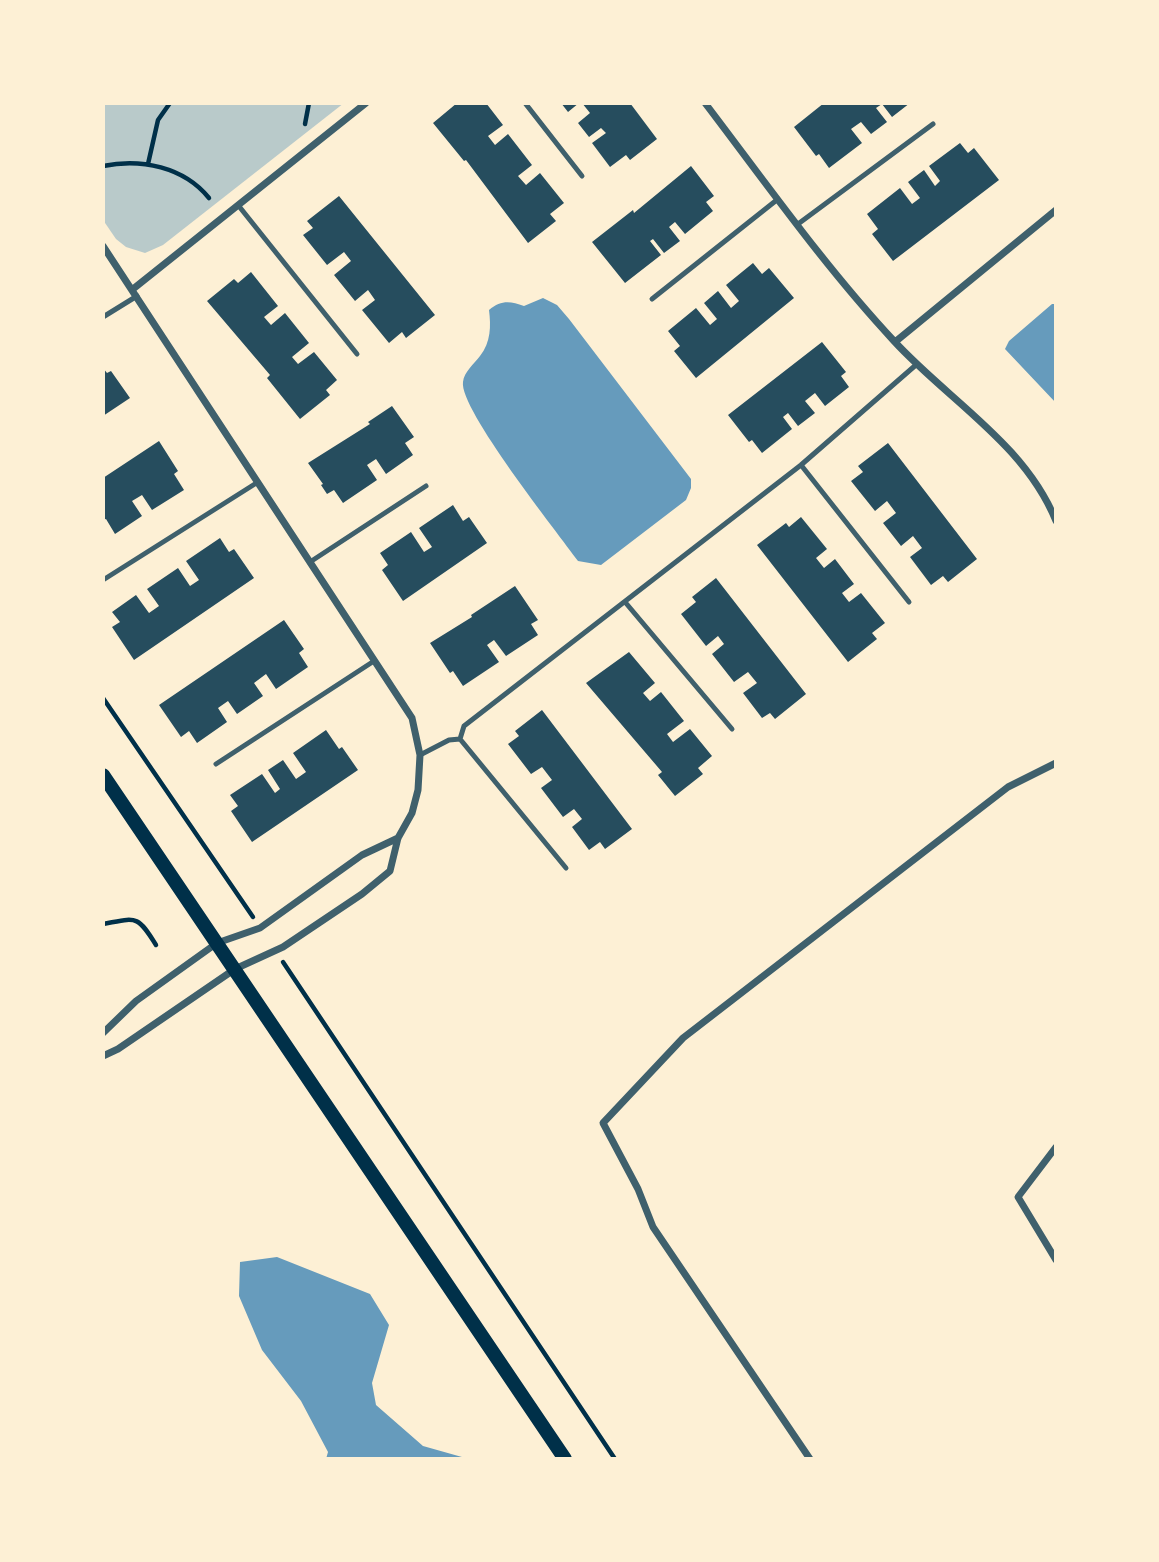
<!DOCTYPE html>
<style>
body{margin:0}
#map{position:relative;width:1159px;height:1562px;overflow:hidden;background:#fdf0d5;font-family:Lato,sans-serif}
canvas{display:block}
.frame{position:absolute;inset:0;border:105px solid #fdf0d5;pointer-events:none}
</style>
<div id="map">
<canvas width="1159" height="1562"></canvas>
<div class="frame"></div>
</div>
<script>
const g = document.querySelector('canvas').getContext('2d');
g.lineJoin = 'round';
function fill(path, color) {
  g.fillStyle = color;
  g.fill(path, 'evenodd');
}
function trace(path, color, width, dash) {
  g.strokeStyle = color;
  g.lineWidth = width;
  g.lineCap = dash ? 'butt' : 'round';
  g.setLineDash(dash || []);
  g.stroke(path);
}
fill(new Path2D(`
 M103 103H344L163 245 145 253 126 247 116 239 103 220Z`), '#b9caca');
fill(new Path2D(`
 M543 298 557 305 569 319 691 479V488L686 500 601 565 578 561C558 533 459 409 463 382 464 372 474 364 480 356 491 342 491 326 489 310 501 300 510 301 524 306Z
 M1052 304H1056V403L1005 349 1009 341Z
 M277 1257 370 1294 389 1325 372 1383 376 1405 423 1446 469 1459H326L328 1452 301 1401 262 1350 239 1296 240 1262Z`), '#669bbc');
fill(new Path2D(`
 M457 103H486L503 125 488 136 495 145 508 134 532 165 518 176 526 185 540 173 564 203 550 214 556 221 528 243 466 160 464 161 433 123Z
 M561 103H579L568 112Z
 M582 103H630L657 139 630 160 626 155 610 167 592 143 606 133 601 128 589 137 578 123 590 113Z
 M824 103H910L892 117 882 104 876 108 887 122 871 134 861 122 851 129 862 143 829 168 819 154 816 156 794 127Z
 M960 143 968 153 974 148 999 180 893 261 872 234 878 229 867 214 900 188 912 204 920 198 908 182 924 170 935 186 940 181 929 166Z
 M691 166 714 196 706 202 713 211 685 234 675 222 669 227 680 241 664 253 653 239 650 241 661 255 625 283 592 242 633 210 634 213Z
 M339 196 435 315 406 338 402 332 389 343 362 310 375 300 368 290 355 301 334 275 351 261 344 252 327 265 303 235 313 228 307 221Z
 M753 263 762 274 769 268 794 298 696 378 674 351 680 346 668 331 696 308 710 325 717 319 704 303 718 291 731 308 739 301 726 285Z
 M251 272 278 306 264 317 271 325 285 313 309 343 292 357 298 364 314 352 337 380 326 390 330 395 300 419 267 378 270 375 207 301 234 279 238 283Z
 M822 342 846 372 841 376 849 387 825 406 815 393 805 401 815 413 798 426 788 413 783 417 792 429 762 453 752 440 749 442 728 415Z
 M103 368 107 373 111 371 130 398 103 416Z
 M392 406 414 437 405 443 413 455 386 474 376 459 367 465 377 480 343 503 334 490 327 494 321 485 323 484 308 463 370 424 368 422Z
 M159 441 178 471 174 474 184 490 152 510 142 495 132 501 142 516 115 534 106 519 103 520V478Z
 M888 443 977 559 948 582 943 576 931 585 910 557 922 548 913 536 901 546 883 523 896 513 887 501 875 511 851 481 863 472 858 466Z
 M453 505 463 521 469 517 487 543 403 601 382 570 388 565 380 553 411 532 424 552 432 547 419 528Z
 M801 517 827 549 816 558 824 568 835 559 854 584 842 593 849 602 861 593 885 623 872 633 877 639 848 662 757 545 786 523 789 527Z
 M220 538 229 552 234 549 254 578 134 660 112 627 120 622 112 612 136 595 149 613 159 606 147 589 178 568 190 586 199 580 186 561Z
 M716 578 806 694 775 719 770 713 762 718 743 693 757 683 748 672 734 682 712 654 724 644 718 636 706 646 681 614 696 602 692 597Z
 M515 586 538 620 531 624 538 635 506 656 494 640 487 645 499 662 463 686 453 671 450 673 430 643 472 617 471 615Z
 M284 620 304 649 299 653 308 667 276 689 266 674 254 683 263 696 237 714 228 701 218 708 227 722 197 743 189 731 181 737 159 705Z
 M629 652 655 683 643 693 650 701 661 692 684 721 667 734 673 742 690 729 712 756 698 768 703 774 675 796 658 775 662 772 586 683Z
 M542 710 632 829 605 849 600 842 589 850 572 827 582 819 574 809 563 817 541 788 552 780 542 767 531 774 508 744 519 736 515 731Z
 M326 730 339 749 342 747 358 770 252 842 231 811 238 806 230 795 262 774 275 793 280 789 268 770 283 760 296 779 306 772 293 753Z`), '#264d5e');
trace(new Path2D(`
 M305 124 309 103
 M148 164 158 120 170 103
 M103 166C141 158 184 167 209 198
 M103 698 253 917
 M103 924C136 918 137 914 156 945
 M283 962 615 1459`), '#003049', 4.5);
trace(new Path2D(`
 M525 103 582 176
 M238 205 357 354
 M798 224 933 124
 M652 299 778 199
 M103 317 137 296
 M801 465 909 602
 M310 562 426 486
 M103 580 258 482
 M625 602 732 729
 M460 739 566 868
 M420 755 449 740 460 739 464 726 801 465 917 364
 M216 764 374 661`), '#3f606c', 5);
trace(new Path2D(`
 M705 103C766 183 825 267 894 341 948 400 1025 444 1056 521
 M103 246 412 718 420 755 418 790 412 813 398 838 390 871 362 894 283 947 235 969 118 1049 103 1056
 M133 289 366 103
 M895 342 1056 210
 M103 1033 136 1001 217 943 260 928 362 855 398 838
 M1056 1147 1018 1197 1056 1260
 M810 1459 653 1227 638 1189 603 1123 683 1038 1008 787 1056 763`), '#3f606c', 7);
trace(new Path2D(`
 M103 775 565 1459`), '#003049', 14);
</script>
